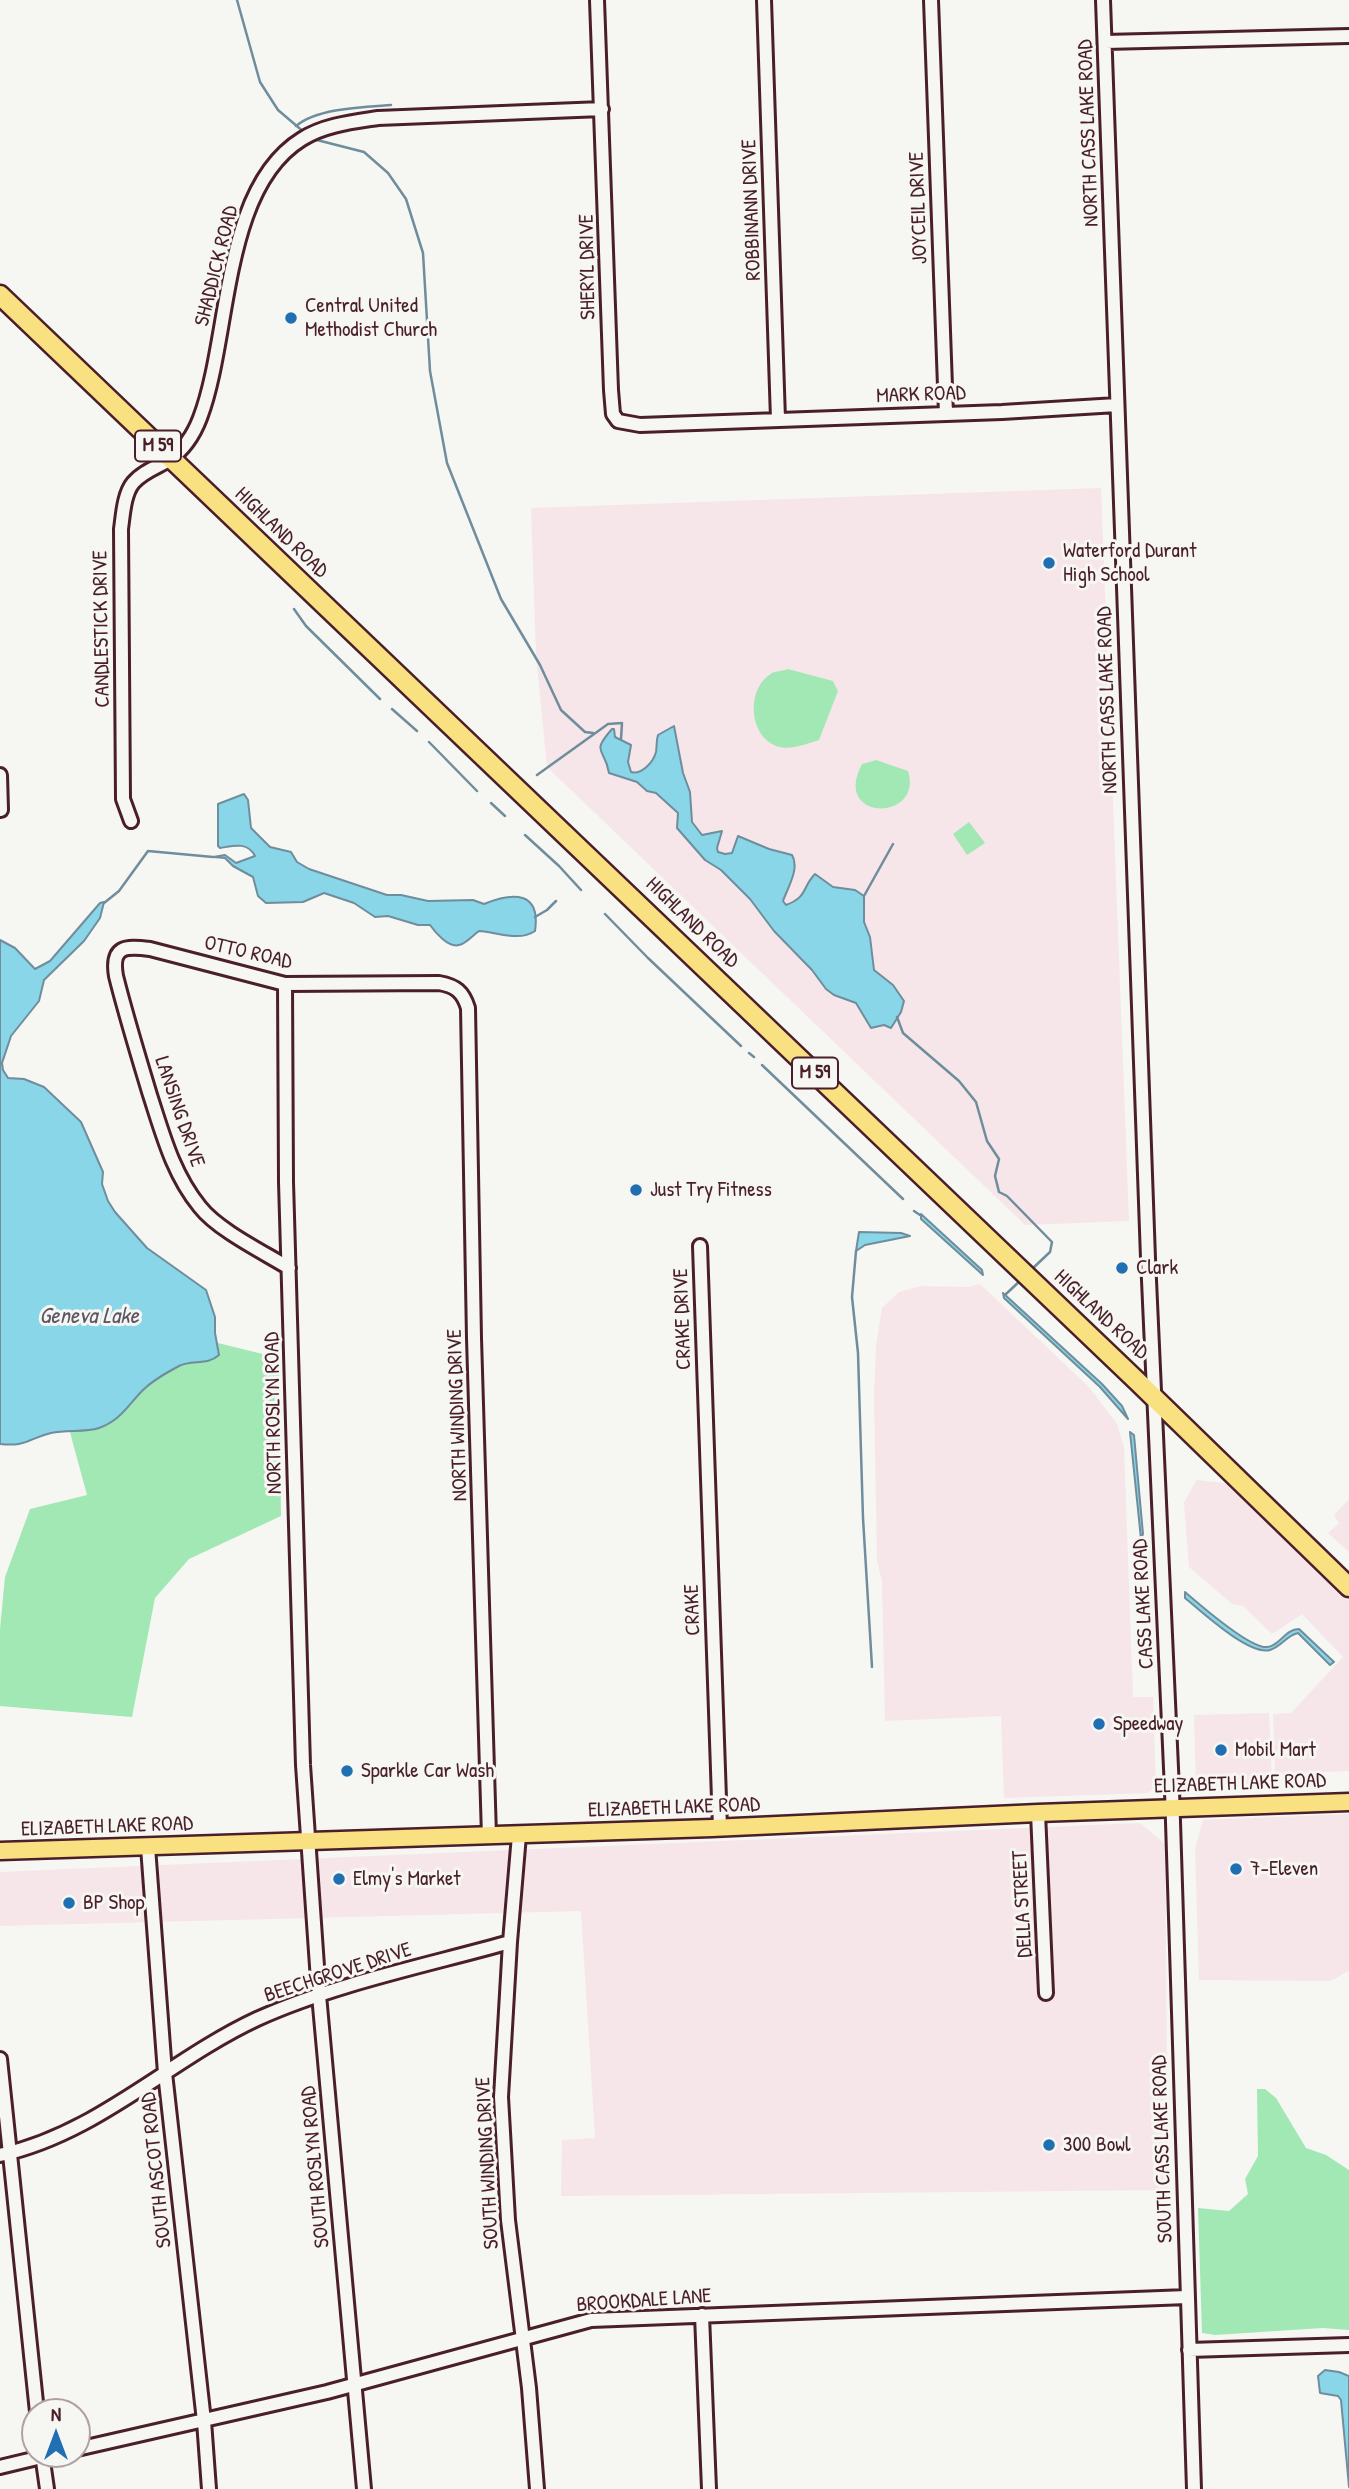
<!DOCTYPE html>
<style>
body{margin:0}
#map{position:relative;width:1349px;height:2489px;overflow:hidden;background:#f6f6f2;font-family:"Patrick Hand",sans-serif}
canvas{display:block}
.north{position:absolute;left:21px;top:2398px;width:70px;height:70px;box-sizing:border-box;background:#f6f6f2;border:2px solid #b1a0a2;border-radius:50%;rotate:0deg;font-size:19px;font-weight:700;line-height:28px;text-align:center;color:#4a1f2b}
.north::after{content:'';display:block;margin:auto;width:24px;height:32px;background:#1f6fb2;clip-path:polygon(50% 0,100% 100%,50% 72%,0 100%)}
</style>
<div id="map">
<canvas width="1349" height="2489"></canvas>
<div class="north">N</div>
</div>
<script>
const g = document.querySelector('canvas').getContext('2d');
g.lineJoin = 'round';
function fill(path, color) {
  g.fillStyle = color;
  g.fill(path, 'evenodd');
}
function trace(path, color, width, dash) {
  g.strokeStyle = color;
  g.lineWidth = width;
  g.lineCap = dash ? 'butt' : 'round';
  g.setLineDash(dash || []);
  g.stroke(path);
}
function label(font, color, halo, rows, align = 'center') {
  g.font = font + ' "Patrick Hand",sans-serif';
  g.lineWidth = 6;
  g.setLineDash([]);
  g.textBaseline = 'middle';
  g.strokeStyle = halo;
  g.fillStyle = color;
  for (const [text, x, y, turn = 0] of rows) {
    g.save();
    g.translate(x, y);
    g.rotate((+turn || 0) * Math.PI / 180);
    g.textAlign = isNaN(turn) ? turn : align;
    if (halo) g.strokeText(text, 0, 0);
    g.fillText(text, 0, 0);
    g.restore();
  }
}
fill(new Path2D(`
 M1101 488 1129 1221 1025 1225 547 767 536 654 531 508Z
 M980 1284 1089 1387 1117 1424 1124 1447 1133 1697H1153L1156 1787 1147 1793 1004 1798 1001 1716 885 1721 882 1581 877 1561 874 1396 876 1346 882 1308 899 1292 921 1286 968 1287Z
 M1196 1480 1225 1483 1349 1601V1771L1275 1774 1273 1714 1291 1713 1343 1657 1302 1614 1272 1634 1243 1606 1232 1604 1189 1567 1184 1503Z
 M1349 1499V1552L1328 1533 1339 1523 1334 1515Z
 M1269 1713 1272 1784 1196 1788 1194 1715Z
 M1349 1814V1971L1330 1981 1199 1980 1195 1849 1203 1820Z
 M1140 1823 1165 1844 1168 2190 561 2196 562 2140 595 2138 581 1911 0 1926V1872Z`), '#f6e6ea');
fill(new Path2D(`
 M788 669 833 681 838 691 819 740C806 744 789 751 776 746 748 735 746 688 772 673 776 671 783 671 788 669Z
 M876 760 908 771C924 822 831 822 862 764Z
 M969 822 985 843 967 855 953 834Z
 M165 1330 279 1358 281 1516 189 1559 155 1598 132 1717 0 1706V1629L5 1577 30 1509 87 1495 65 1414Z
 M1257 2089H1265L1276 2098 1306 2148 1326 2155 1349 2170V2330L1323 2328 1215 2335 1202 2333 1198 2208 1229 2211 1248 2194 1245 2179 1258 2156Z`), '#a2e8b5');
const water = new Path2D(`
 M674 726 683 773 690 792 692 822 702 835 722 831 717 848 718 852 725 854 732 853 738 836 769 849 792 855C800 868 788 887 783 901L786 905C808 897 802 887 815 874L833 887 855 890 864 896V922L870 937 874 970 893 985 904 1001 901 1012 891 1028 884 1025 871 1028 856 1003 834 995 826 989 812 970 774 931 750 899 721 870 705 860 677 828 678 813 656 793 647 791 637 782 609 773C605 747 590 754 612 729H614L615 737 631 745 628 762 631 772C641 775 653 763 656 752 657 746 656 741 658 735Z
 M244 794 248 800 251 828 270 847 291 852 297 862 309 869 387 895H401L428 901 473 900 484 904C513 892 541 891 535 931 519 942 497 932 479 931 473 935 466 944 459 945 448 948 435 932 430 925H418L388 916 375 917 354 903 324 893 303 902 266 903 258 896 253 877 233 866 225 858 213 857 225 855 236 863 255 856C247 841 233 846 220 848L218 846V804Z
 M104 902 100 918 84 941 44 980 39 1001 11 1036 2 1063 3 1070 8 1078 24 1079 44 1087 81 1122 103 1172 102 1184 108 1201 115 1212 147 1248 206 1290 215 1317V1333L219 1355C207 1366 192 1359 179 1366 166 1373 153 1380 143 1390 128 1405 120 1421 99 1428 84 1433 67 1429 51 1433 29 1438 27 1447 0 1444V940L15 948 35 969 50 961 100 903Z
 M921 1214 982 1270 983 1275 921 1219Z
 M859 1232 901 1233 910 1236 865 1245 856 1251Z
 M1003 1293 1102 1384 1122 1406 1128 1419 1100 1387 1004 1298Z
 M1130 1432 1134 1435 1143 1534 1141 1539Z
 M1185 1592C1199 1604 1250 1649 1267 1647 1280 1646 1285 1629 1299 1629L1334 1662 1330 1665 1298 1633C1287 1635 1281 1647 1270 1650 1249 1656 1201 1611 1185 1598Z
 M1325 2370 1339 2372 1349 2376V2487L1341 2400 1338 2396 1320 2393 1318 2376Z`);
fill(water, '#88d6e7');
trace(water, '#6f8d9c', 2);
trace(new Path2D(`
 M237 0 260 82 278 110 305 133
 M296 126C317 108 364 107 391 105
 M313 139 364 152 388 173 406 199 423 253 430 371 447 463 501 599 540 665 561 710 585 732 593 733
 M294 609 306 626 380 699
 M392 709 417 731
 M429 742 477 791
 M537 775 608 724 622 723 621 739
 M491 803 505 816
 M525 835 559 866 581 890
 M864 896 893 844
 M104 903 119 891 148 851 213 857
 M605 914 648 958 741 1046
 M535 917 547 910 556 901
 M897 1017 903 1033 959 1081 976 1102 987 1141 999 1159 995 1176 999 1192 1007 1196 1052 1242 1050 1252 1032 1269
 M749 1053 754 1057
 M762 1065 903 1199
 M914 1211 920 1215
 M856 1251 852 1297 858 1353 863 1518 872 1667
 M1006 1294 1022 1279`), '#6f8d9c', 2.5);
const minor = new Path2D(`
 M597 0 611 390 613 414 618 421 640 425 1002 412 1117 405
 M764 0 778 419
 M931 0 946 414
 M1103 0 1148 1258 1172 1790 1194 2489
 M1105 42 1349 36
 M0 775 1 810
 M131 821 123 799 121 529C123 515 124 494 133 483 142 472 157 467 169 460 183 450 194 434 200 418 231 337 221 189 302 139 324 125 352 122 378 118L602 109
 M285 984 286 1182 303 1765 319 1995 364 2489
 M700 1246 720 1828
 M289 1268C263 1252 218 1230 200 1207 173 1174 163 1135 150 1095 138 1055 126 1016 116 976 111 946 125 946 150 949L285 984 439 983C456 986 463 992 468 1008L474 1338 489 1836
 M1038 1813 1046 1993
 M519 1835 510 1942 501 2097 508 2220 529 2388 537 2489
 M148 1847 165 2073 204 2421 209 2489
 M0 2059 37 2412
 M0 2155C97 2134 169 2060 257 2019 334 1984 428 1965 510 1942
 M702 2315 709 2489
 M1189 2350 1349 2345
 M77 2449 327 2392 591 2320 1187 2297
 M42 2454 47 2489
 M0 2467 54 2454`);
const major = new Path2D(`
 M0 1851 712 1828 1038 1813 1349 1802`);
const highway = new Path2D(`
 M0 295 1137 1381 1349 1587`);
trace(minor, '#4a1f2b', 18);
trace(major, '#4a1f2b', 21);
trace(highway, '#4a1f2b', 23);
trace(minor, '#f6f6f2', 12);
trace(major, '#f9e181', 16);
trace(highway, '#f9e181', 18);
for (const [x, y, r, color] of [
 [291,318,7,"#1f6fb2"],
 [1049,563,7,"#1f6fb2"],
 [636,1190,7,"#1f6fb2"],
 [1122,1268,7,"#1f6fb2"],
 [1099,1724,7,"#1f6fb2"],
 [1221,1750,7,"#1f6fb2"],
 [347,1771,7,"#1f6fb2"],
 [1236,1869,7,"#1f6fb2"],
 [339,1879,7,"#1f6fb2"],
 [69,1903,7,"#1f6fb2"],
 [1049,2145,7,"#1f6fb2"]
]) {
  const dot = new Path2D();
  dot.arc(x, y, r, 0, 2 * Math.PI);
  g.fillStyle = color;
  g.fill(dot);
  trace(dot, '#f6f6f2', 2.5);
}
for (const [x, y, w] of [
 [158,446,46],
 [815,1073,46]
]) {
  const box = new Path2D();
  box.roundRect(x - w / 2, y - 15.5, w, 31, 5);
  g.fillStyle = '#f6f6f2';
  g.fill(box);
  trace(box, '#4a1f2b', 2);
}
label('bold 19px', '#4a1f2b', null, [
 ["M 59",158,446],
 ["M 59",815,1073]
]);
label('21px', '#4a1f2b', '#f6f6f2', [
 ["NORTH CASS LAKE ROAD",1089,133,-92],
 ["JOYCEIL DRIVE",919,208,-92],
 ["ROBBINANN DRIVE",752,210,-92],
 ["SHADDICK ROAD",217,266,-76],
 ["SHERYL DRIVE",588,267,-91],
 ["MARK ROAD",921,395,-2],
 ["HIGHLAND ROAD",281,533,44],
 ["CANDLESTICK DRIVE",102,629,-91],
 ["NORTH CASS LAKE ROAD",1108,700,-92],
 ["HIGHLAND ROAD",692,923,44],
 ["OTTO ROAD",248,953,13],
 ["LANSING DRIVE",179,1112,71],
 ["HIGHLAND ROAD",1101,1315,43],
 ["CRAKE DRIVE",683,1319,-92],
 ["NORTH ROSLYN ROAD",274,1413,-91],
 ["NORTH WINDING DRIVE",458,1415,-92],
 ["CASS LAKE ROAD",1144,1604,-93],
 ["CRAKE",693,1610,-92],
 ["ELIZABETH LAKE ROAD",1240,1784,-2],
 ["ELIZABETH LAKE ROAD",674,1808,-2],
 ["ELIZABETH LAKE ROAD",107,1827,-2],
 ["DELLA STREET",1023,1904,-93],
 ["BEECHGROVE DRIVE",338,1973,-18],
 ["SOUTH CASS LAKE ROAD",1163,2149,-92],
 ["SOUTH WINDING DRIVE",488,2163,-93],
 ["SOUTH ROSLYN ROAD",316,2167,-95],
 ["SOUTH ASCOT ROAD",157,2170,-96],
 ["BROOKDALE LANE",644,2301,-4]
]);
label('21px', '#4a1f2b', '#f6f6f2', [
 ["Central United",305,306],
 ["Methodist Church",305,330],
 ["Waterford Durant",1063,551],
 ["High School",1063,575],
 ["Just Try Fitness",650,1190],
 ["Clark",1136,1268],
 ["Speedway",1113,1724],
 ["Mobil Mart",1235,1750],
 ["Sparkle Car Wash",361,1771],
 ["7-Eleven",1250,1869],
 ["Elmy's Market",353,1879],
 ["BP Shop",83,1903],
 ["300 Bowl",1063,2145]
], 'left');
label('italic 23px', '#5d5663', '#f6f6f2', [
 ["Geneva Lake",89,1317]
]);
</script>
